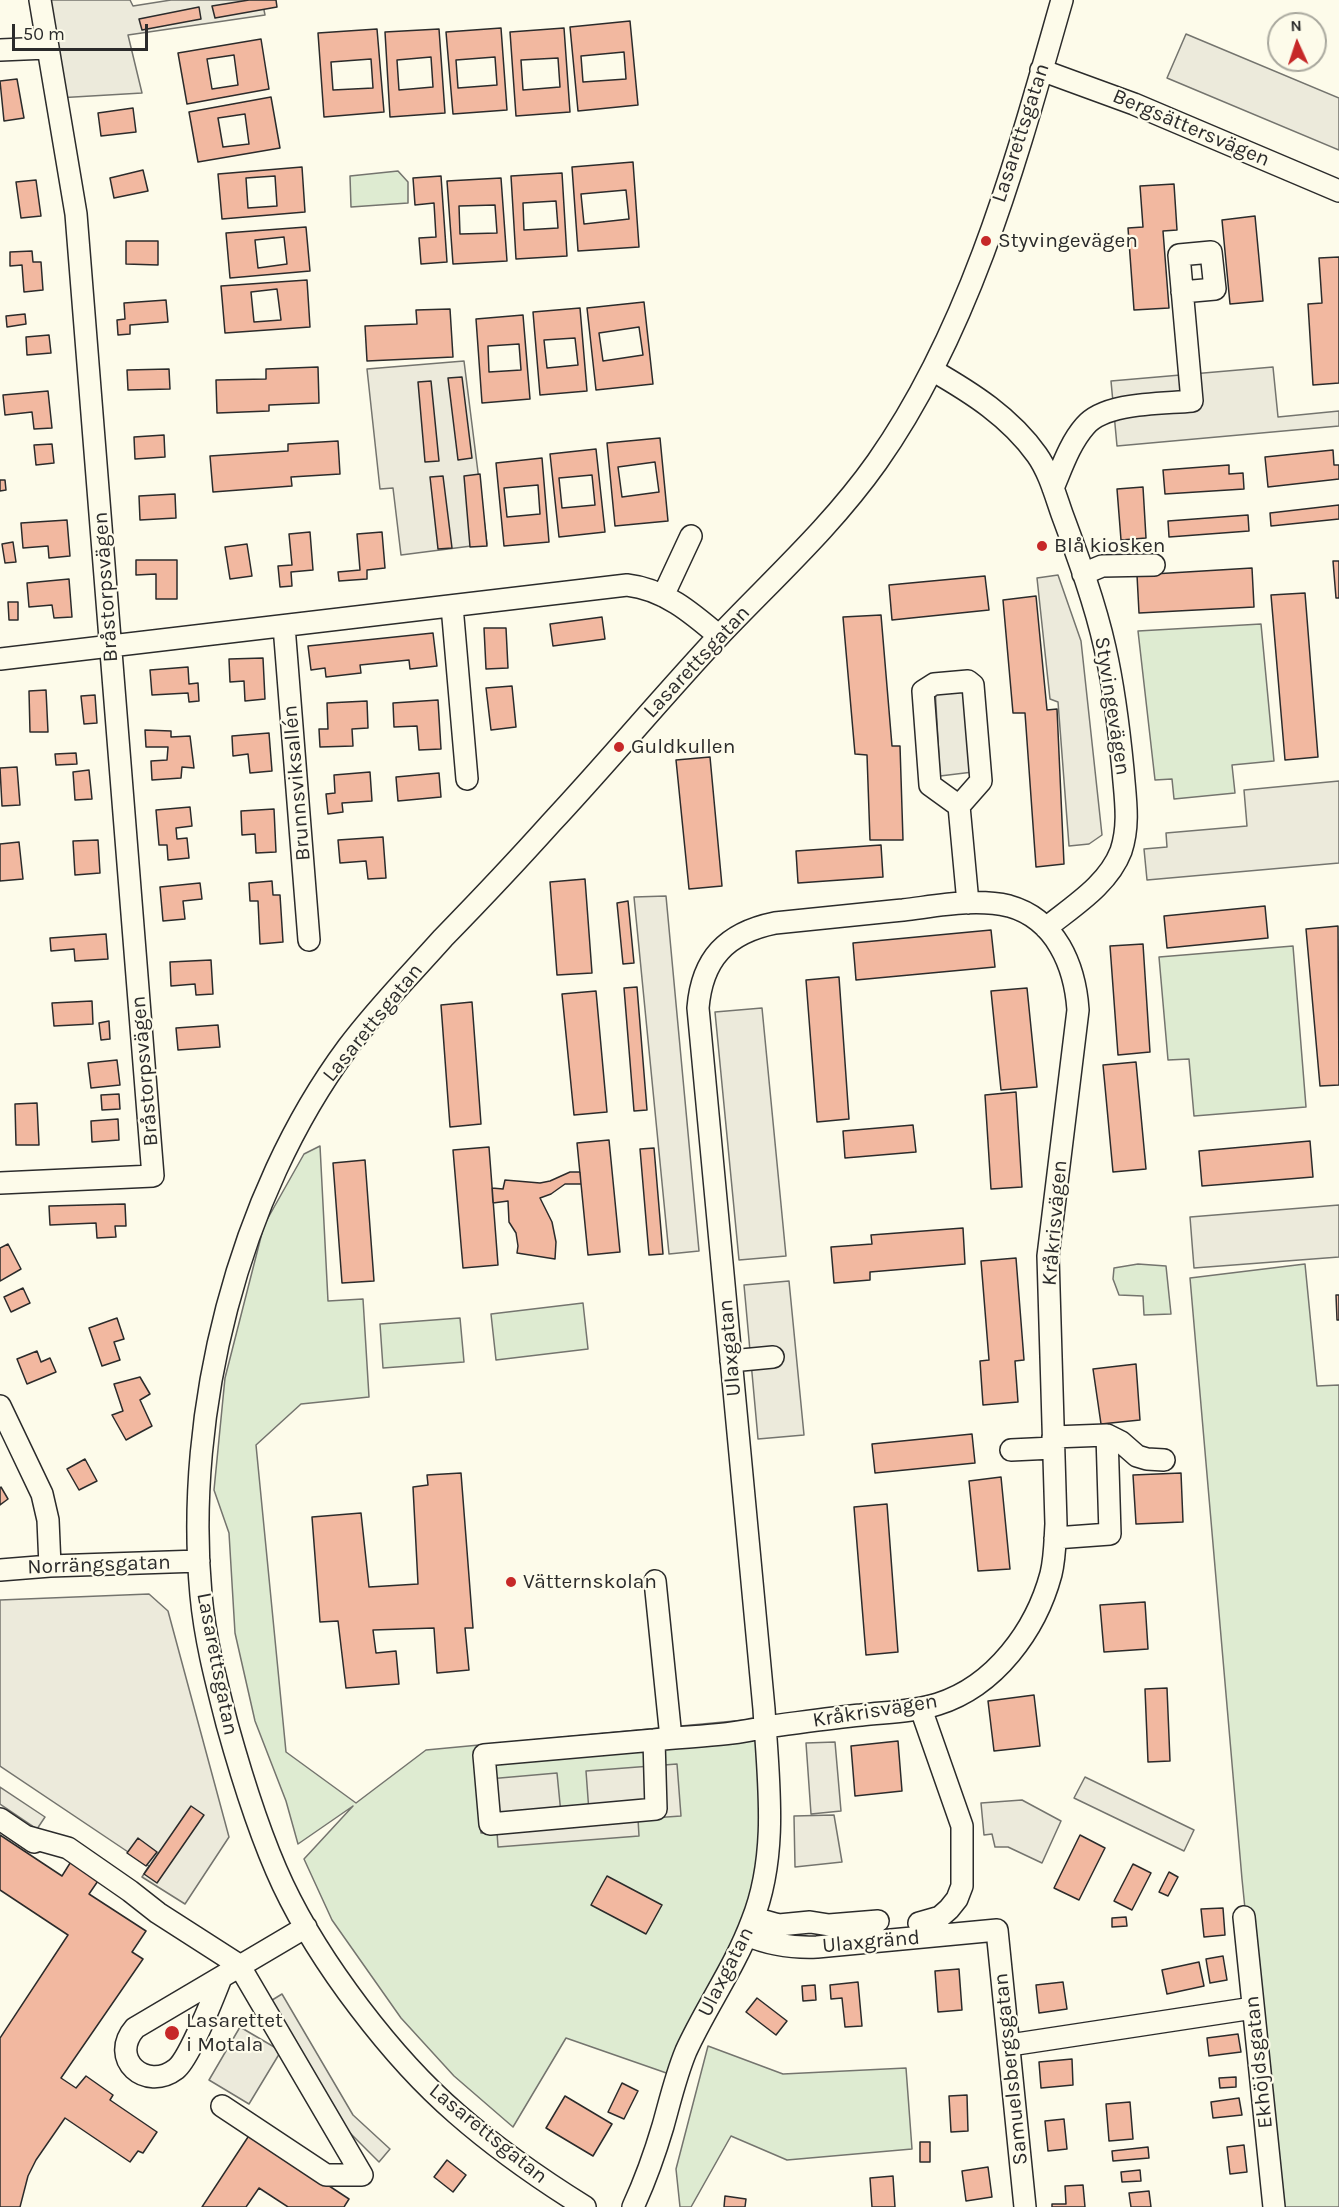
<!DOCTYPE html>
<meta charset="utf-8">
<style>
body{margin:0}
#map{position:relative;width:1339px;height:2207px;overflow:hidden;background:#fdfbea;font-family:Karla,sans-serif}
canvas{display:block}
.north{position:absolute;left:1267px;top:12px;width:60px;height:60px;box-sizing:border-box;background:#fdfbea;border:2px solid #a9a89e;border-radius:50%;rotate:357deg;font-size:16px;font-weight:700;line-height:24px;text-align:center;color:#2b2b2b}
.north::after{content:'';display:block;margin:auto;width:21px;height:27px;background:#c62828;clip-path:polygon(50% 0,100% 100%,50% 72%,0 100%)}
.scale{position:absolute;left:12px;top:24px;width:136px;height:27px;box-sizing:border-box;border:3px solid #2b2b2b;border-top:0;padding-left:8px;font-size:18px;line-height:21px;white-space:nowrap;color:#2b2b2b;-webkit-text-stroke:4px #fdfbea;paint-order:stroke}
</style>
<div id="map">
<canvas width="1339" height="2207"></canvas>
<div class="north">N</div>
<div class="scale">50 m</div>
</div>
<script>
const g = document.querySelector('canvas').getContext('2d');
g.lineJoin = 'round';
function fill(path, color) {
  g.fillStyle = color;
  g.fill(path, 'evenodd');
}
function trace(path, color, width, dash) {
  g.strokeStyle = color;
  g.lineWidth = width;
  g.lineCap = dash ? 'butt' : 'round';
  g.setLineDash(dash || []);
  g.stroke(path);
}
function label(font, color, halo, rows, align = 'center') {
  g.font = font + ' Karla,sans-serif';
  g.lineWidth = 4.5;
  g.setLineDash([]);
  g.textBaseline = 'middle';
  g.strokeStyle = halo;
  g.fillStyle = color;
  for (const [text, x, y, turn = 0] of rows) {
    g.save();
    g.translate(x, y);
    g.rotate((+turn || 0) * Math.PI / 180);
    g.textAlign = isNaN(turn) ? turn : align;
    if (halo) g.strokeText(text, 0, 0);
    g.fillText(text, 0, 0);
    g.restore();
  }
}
const green = new Path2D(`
 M398 171 408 182V203L351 207 350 176Z
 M1261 624 1274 761 1232 765 1235 793 1174 799 1172 779 1155 780 1138 631Z
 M1293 946 1306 1107 1194 1116 1189 1059 1168 1060 1159 957Z
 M320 1146 328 1301 363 1299 369 1397 301 1404 256 1445 286 1752 356 1803 426 1750 766 1718 777 1804 750 1940 675 2076 566 2038 513 2127 454 2076 401 2018 332 1920 304 1859 353 1806 298 1844 286 1801 255 1721 235 1633 229 1533 214 1490 225 1378 264 1225 304 1154Z
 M1138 1264 1166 1266 1171 1314 1144 1315 1143 1296 1119 1295 1113 1279 1114 1268Z
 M1305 1264 1317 1386 1339 1385V2207H1275L1242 1879 1190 1278Z
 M583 1303 588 1349 496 1360 491 1314Z
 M460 1318 464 1362 383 1368 380 1324Z
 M708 2046 783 2074 906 2068 912 2149 787 2160 731 2136 691 2207H680L676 2169Z`);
fill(green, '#deebd1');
trace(green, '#74746e', 1.5);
const parking = new Path2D(`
 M40 0H130L133 6 171 0H262L265 15 128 35 142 93 57 98Z
 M1186 34 1339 98V150L1167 78Z
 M464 361 487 544 401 555 393 488 380 489 367 369Z
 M1273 367 1278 417 1339 411V426L1117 446 1111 381Z
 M1058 575 1081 641 1102 835 1089 844 1069 846 1058 702 1050 699 1037 578Z
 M966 685 973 772 940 776 935 687Z
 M1339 781V863L1147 880 1144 849 1167 847 1166 833 1247 826 1244 790Z
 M666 896 699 1251 669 1254 634 897Z
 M762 1008 786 1256 739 1260 715 1012Z
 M1339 1205V1257L1194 1268 1190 1217Z
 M789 1281 804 1435 758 1439 744 1285Z
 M149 1594 168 1611 229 1837 185 1904 142 1877 149 1866 0 1766V1600Z
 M835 1742 841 1811 811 1814 806 1743Z
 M677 1764 681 1816 638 1819 639 1836 498 1847 497 1832 481 1833 477 1780 557 1773 561 1814 589 1812 586 1771Z
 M1085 1777 1194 1830 1184 1851 1074 1798Z
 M0 1787 45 1817 37 1829 0 1804Z
 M1022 1800 1061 1821 1042 1863 1008 1847H995L992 1834 984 1835 981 1803Z
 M834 1815 842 1862 795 1867 794 1816Z
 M282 1994 353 2115 390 2149 379 2162 340 2123 269 2002Z
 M240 2027 281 2051 249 2104 209 2080Z`);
fill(parking, '#eceadb');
trace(parking, '#74746e', 1.5);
const building = new Path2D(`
 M249 0H276L277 7 215 18 212 6Z
 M199 7 201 19 142 30 139 19Z
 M630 21 638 105 578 111 570 27ZM624 52 626 79 583 82 581 56Z
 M501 28 507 110 453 114 446 32ZM495 57 497 85 458 88 456 60Z
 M564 28 570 112 516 116 510 32ZM558 58 560 87 523 90 521 60Z
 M377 29 384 112 324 117 318 33ZM371 59 373 88 333 90 331 62Z
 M439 29 445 113 390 117 385 32ZM431 57 433 87 399 90 397 60Z
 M261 39 269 89 187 104 178 53ZM234 55 238 85 212 89 207 59Z
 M17 79 24 118 4 121 0 81Z
 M271 97 280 148 198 162 189 112ZM245 114 249 144 223 147 218 118Z
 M133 108 136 132 101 136 98 113Z
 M633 162 639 247 578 251 572 167ZM626 190 629 219 584 224 581 194Z
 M302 167 305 212 222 219 218 174ZM275 176 277 206 248 208 246 178Z
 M143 170 148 191 114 198 110 178Z
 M562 173 567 256 516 259 511 176ZM556 201 558 228 524 230 523 203Z
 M441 176 447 262 421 264 419 238 436 237 434 203 415 205 413 178Z
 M501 178 507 261 453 264 447 181ZM495 205 497 233 460 234 459 206Z
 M36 180 41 216 21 218 16 182Z
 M1174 184 1177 230 1163 231 1169 308 1134 310 1128 228 1143 227 1140 186Z
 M1255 216 1263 301 1230 304 1222 220Z
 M306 227 310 271 230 278 226 233ZM284 237 287 264 258 268 255 240Z
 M126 241H158V265L126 264Z
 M32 251 33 262H41L43 290 24 292 22 265 10 266V252Z
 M1339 257V383L1313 385 1308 304 1322 303 1319 258Z
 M307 280 310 327 225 333 221 286ZM277 289 281 320 254 322 251 292Z
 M166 300 168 322 130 325V334L118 335 117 320 125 319 124 303Z
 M644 302 653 384 596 390 587 308ZM639 327 643 355 603 361 599 333Z
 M580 308 587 391 540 395 533 312ZM575 338 578 365 547 368 544 340Z
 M450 309 453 357 367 361 365 326 417 324 416 310Z
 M25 314 26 324 7 327 6 316Z
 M523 315 530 399 482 403 476 319ZM519 344 521 370 489 372 488 346Z
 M49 335 51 353 27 355 26 337Z
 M318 367 319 403 269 405V411L217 413 216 380 266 379V369Z
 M169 369 170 389 128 390 127 370Z
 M462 377 472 458 458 460 448 378Z
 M431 381 439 461 425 462 418 382Z
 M48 391 52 428 34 429 32 412 5 415 3 395Z
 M164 435 165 457 135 459 134 437Z
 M660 438 668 521 615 526 607 443ZM655 462 659 492 622 497 618 467Z
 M338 441 340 474 291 477 292 486 213 492 210 456 288 451V444Z
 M52 444 54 463 36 465 34 445Z
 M596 449 605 532 559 537 550 454ZM592 475 595 505 562 508 559 478Z
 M1333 450 1334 465H1339V479L1268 487 1265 457Z
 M542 458 549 542 504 546 496 463ZM538 485 540 514 507 517 504 488Z
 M1229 465V474L1243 473 1244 489 1165 494 1163 470Z
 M480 474 487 546 470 547 464 476Z
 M443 476 452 548 438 549 430 477Z
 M0 480H5L6 490 0 491Z
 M1143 487 1146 538 1121 540 1117 489Z
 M175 494 176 518 140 520 139 496Z
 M1339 505V519L1271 526 1270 513Z
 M1248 515 1249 531 1169 537 1168 521Z
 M67 520 70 556 49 558 48 546 23 548 21 523Z
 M310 532 313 570 291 572 292 586 280 587 278 566 292 565 289 534Z
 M382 532 385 568 367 570V579L339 581 338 572 360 570 357 534Z
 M13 542 16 562 5 563 2 544Z
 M247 544 252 576 230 579 225 547Z
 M136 560H177V599H156V574L136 575Z
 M1333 561H1339V598H1336Z
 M1252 568 1254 607 1139 613 1137 575Z
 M985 576 989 610 892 620 889 585Z
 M69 579 72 617 54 618 52 605 29 607 27 583Z
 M1305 593 1318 757 1285 760 1271 595Z
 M1036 596 1047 710 1057 709 1064 864 1036 867 1025 713H1013L1003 600Z
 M8 602H18V620H9Z
 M881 615 892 746H900L903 840H870L867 755 855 754 843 617Z
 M602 617 605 639 553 646 550 624Z
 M484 628H506L508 668 486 669Z
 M433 633 437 666 410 669 409 660 360 665 361 673 326 677 325 668 311 670 308 646Z
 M263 658 265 699 245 701 244 681 230 682 229 659Z
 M188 667 189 684 198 683 199 701 189 702 188 693 152 695 150 670Z
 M512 686 516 727 491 730 486 688Z
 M46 690 48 732H30L29 691Z
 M95 695 97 723 84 724 81 696Z
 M438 700 441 749 419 750 417 726 394 727 393 703Z
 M367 701 368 728 352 729 353 746 320 747 319 729H328L327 703Z
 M145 730 171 731V737L190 736 194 768 182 767 181 778 152 780 151 761 167 760 168 747H146Z
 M269 733 272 771 250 773 248 754 233 756 232 736Z
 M76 753 77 764 56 765 55 754Z
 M710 757 722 886 689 889 676 760Z
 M17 767 20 805 2 806 0 768Z
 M89 770 92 799 75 800 73 772Z
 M370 772 372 801 342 803 343 812 328 814 326 794 335 793 334 775Z
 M439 773 441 797 398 801 396 777Z
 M190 807 192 826 176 828 177 839 187 838 189 858 168 860 167 845H159L156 810Z
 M274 809 276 852 256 853 255 834 242 835 241 811Z
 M383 837 386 878 368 879 366 861 340 863 338 840Z
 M98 840 100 873 75 875 73 841Z
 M19 842 23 879 0 881V844Z
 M881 845 883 877 798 883 796 851Z
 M585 879 592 973 557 975 550 882Z
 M272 881 273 895H280L283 942 260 944 258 901H250L249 883Z
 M200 883 202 899 183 901 185 919 163 921 160 887Z
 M628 901 634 963 623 964 617 903Z
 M1265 906 1268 938 1167 948 1164 916Z
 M1338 926 1339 1085 1320 1086 1306 929Z
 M991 930 995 967 856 980 853 943Z
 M106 934 108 959 75 961 74 949 51 951 50 938Z
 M1143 944 1150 1052 1118 1055 1110 946Z
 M211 960 213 994 196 995 195 984 171 986 170 962Z
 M839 977 849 1119 817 1122 806 980Z
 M637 987 647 1110 634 1111 624 988Z
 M1027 988 1037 1087 1001 1090 991 991Z
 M596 991 607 1112 574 1115 562 994Z
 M92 1001 93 1024 54 1026 52 1003Z
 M472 1002 481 1124 450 1127 441 1005Z
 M109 1021 110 1039 101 1040 99 1023Z
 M218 1025 220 1047 178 1050 176 1028Z
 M117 1060 120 1085 91 1088 88 1063Z
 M1136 1062 1146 1169 1113 1172 1103 1065Z
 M1016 1092 1022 1187 991 1189 985 1095Z
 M119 1094 120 1109 102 1110 101 1095Z
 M37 1103 39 1145H16L15 1104Z
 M118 1119 119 1140 92 1142 91 1121Z
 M913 1125 916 1152 845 1158 843 1131Z
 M609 1140 620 1252 588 1255 577 1143Z
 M1310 1141 1313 1177 1202 1186 1199 1151Z
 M489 1147 498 1265 463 1268 453 1150Z
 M654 1148 663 1254 649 1255 640 1149Z
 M365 1160 374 1281 342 1283 333 1163Z
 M570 1172H580L581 1184H565L551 1194 540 1198 552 1222 556 1242 555 1259 517 1253 518 1246 516 1233 509 1222 508 1201 493 1203 492 1188 503 1189 505 1180 540 1183 550 1181Z
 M125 1204 126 1226H115L116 1237 97 1238 96 1223 50 1225 49 1206Z
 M963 1228 965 1264 870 1272V1280L834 1283 831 1247 872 1244 871 1235Z
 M8 1244 21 1269 0 1281V1248Z
 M1016 1258 1024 1360 1015 1361 1018 1402 983 1405 980 1361 989 1360 981 1261Z
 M23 1288 30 1303 11 1312 4 1297Z
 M1336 1295H1339V1320H1337Z
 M117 1318 124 1339 114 1342 120 1360 102 1366 89 1328Z
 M37 1351 41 1362 50 1358 56 1372 27 1384 17 1359Z
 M1136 1364 1140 1420 1101 1424 1093 1369Z
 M140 1377 150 1394 140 1400 152 1426 126 1440 112 1415 123 1411 114 1384Z
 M972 1434 975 1463 875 1473 872 1444Z
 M85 1459 97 1481 79 1490 67 1469Z
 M461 1473 473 1628H465L469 1670 437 1673 434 1628 373 1630 376 1653 396 1651 399 1684 346 1688 338 1621 320 1622 312 1517 361 1513 369 1587 418 1584 413 1487 428 1485 427 1475Z
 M1181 1473 1183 1522 1136 1524 1133 1475Z
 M1001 1477 1010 1569 978 1571 969 1481Z
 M1 1487 8 1499 0 1505V1488Z
 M887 1504 898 1652 866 1655 854 1507Z
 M1145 1602 1148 1649 1104 1652 1100 1605Z
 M1167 1688 1170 1761 1148 1762 1145 1689Z
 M1034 1695 1040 1746 994 1751 988 1701Z
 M898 1741 902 1791 855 1796 851 1746Z
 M191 1806 204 1815 157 1883 144 1874Z
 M0 1835 62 1876 72 1860 100 1878 89 1894 146 1931 132 1952 143 1959 61 2078 76 2088 86 2076 113 2095 110 2100 157 2132 143 2153 138 2151 130 2162 65 2118 36 2160 28 2176 20 2207H0V2038L68 1935 0 1890Z
 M1080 1835 1105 1848 1079 1900 1054 1888Z
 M138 1838 157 1852 146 1866 127 1853Z
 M1133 1864 1151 1873 1132 1910 1114 1901Z
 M1169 1872 1178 1877 1168 1896 1159 1892Z
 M607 1876 662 1905 646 1934 591 1905Z
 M1223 1908 1225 1935 1204 1937 1201 1909Z
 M1126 1917 1127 1926 1112 1927V1918Z
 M1223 1956 1227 1980 1210 1983 1206 1959Z
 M1199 1962 1204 1986 1167 1994 1162 1970Z
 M959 1969 962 2010 938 2012 935 1971Z
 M858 1982 862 2026 845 2027 842 1998 831 1999 830 1985Z
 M1063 1982 1067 2009 1039 2013 1036 1985Z
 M815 1985 816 2000 803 2001 802 1986Z
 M757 1998 787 2021 776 2035 746 2012Z
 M1238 2034 1241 2052 1209 2056 1207 2038Z
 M1072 2059 1073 2085 1041 2088 1039 2062Z
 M1236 2077V2087L1220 2088 1219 2078Z
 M622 2083 638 2091 624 2119 608 2112Z
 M967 2095 968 2131 951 2132 949 2096Z
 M565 2096 612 2124 593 2156 546 2128Z
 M1239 2098 1242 2115 1213 2118 1211 2102Z
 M1130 2102 1133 2139 1109 2141 1106 2104Z
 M1064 2119 1067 2149 1048 2151 1045 2121Z
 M250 2134 349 2199 344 2207H288L259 2188 246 2207H202Z
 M920 2142H930V2162H920Z
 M1244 2145 1247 2172 1230 2174 1227 2147Z
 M1148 2147 1149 2158 1113 2161 1112 2151Z
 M447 2160 466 2175 453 2192 434 2177Z
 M988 2167 992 2197 966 2201 962 2171Z
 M1140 2170 1141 2181 1122 2182 1121 2172Z
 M893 2176 895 2207H872L870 2178Z
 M1083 2185 1085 2207H1052V2204H1066L1065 2186Z
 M1149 2191 1151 2207H1131L1129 2193Z
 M725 2196 746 2199 745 2207H724Z`);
fill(building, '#f2b8a0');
trace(building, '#2b2b2b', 1.5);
const minor = new Path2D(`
 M0 50 47 48
 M1041 70 1134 104 1339 191
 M932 370C972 393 1010 417 1037 455 1049 472 1055 494 1062 514 1078 557 1095 603 1105 648 1114 688 1119 729 1123 770 1125 797 1130 824 1121 851 1108 885 1073 906 1046 928
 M1053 488C1062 467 1070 443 1085 426 1105 402 1162 404 1192 401L1179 255 1211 252 1215 289 1182 292
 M1083 574 1102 566 1154 565
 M663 596 691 536
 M452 606 467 779
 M284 626 309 940
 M0 659 627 585C664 589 692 613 719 636
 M959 806 930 785 923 691 934 684 968 681 973 685 981 781 959 806 968 903
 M0 1183 153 1176 76 214 40 0
 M731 1361 773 1357
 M0 1406 42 1494 48 1520 50 1566
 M1053 1437 1107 1435 1121 1442 1137 1456 1147 1459 1164 1460
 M1011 1450 1053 1448
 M1055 1538 1110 1534 1107 1435
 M0 1570 50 1566 199 1561
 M655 1581 671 1738
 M0 1819 34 1842
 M25 1836 68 1848 130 1891 158 1913 239 1965 362 2175H326L222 2106
 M1244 1917 1274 2207
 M754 1918 779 1925 810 1922 829 1925 878 1921
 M919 1923 940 1917 949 1909 957 1899 962 1886V1826L921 1709
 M747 1935C770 1945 792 1948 817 1947L997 1930 1025 2207
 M221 1978C214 1996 189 2059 176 2069 146 2092 108 2059 135 2028L306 1927
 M1010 2045 1253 2008
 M585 2207C540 2179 497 2149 457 2114 392 2058 320 1963 283 1885 259 1834 242 1778 227 1724 216 1681 205 1639 201 1595 184 1412 238 1195 348 1047 377 1008 411 974 443 938 480 900 516 862 551 823 608 762 661 698 718 637 773 579 831 527 877 462 972 327 1017 157 1062 0
 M633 2207C645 2181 655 2153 663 2126 670 2101 676 2075 686 2051 706 2007 735 1967 752 1921 779 1854 768 1778 764 1709L698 1008C702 959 726 933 775 923 817 919 860 914 903 910 937 906 975 898 1009 906 1056 919 1075 966 1078 1010L1048 1256 1056 1524C1055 1540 1055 1558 1051 1574 1036 1630 995 1686 938 1704 913 1712 886 1712 861 1715 829 1718 797 1723 765 1727 729 1736 690 1736 654 1740L484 1755 490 1824 656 1809 654 1740`);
trace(minor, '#2b2b2b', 24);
trace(minor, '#fdfbea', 21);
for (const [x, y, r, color] of [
 [986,241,6,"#c62828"],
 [1042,546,6,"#c62828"],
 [619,747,6,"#c62828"],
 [511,1582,6,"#c62828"],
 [172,2033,8,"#c62828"]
]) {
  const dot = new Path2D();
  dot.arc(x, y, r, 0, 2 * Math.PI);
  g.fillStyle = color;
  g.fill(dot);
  trace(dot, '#fdfbea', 2);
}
label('21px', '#2b2b2b', '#fdfbea', [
 ["Bergsättersvägen",1191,128,23],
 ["Lasarettsgatan",1021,133,-72],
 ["Bråstorpsvägen",106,587,-94],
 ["Lasarettsgatan",697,662,-47],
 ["Styvingevägen",1112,706,81],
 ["Brunnsviksallén",297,783,-95],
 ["Lasarettsgatan",373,1023,-51],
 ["Bråstorpsvägen",145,1071,-95],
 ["Kråkrisvägen",1055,1223,-85],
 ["Ulaxgatan",730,1348,-95],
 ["Norrängsgatan",99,1565,-2],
 ["Lasarettsgatan",217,1664,79],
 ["Kråkrisvägen",875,1711,-9],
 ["Ulaxgränd",871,1942,-5],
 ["Ulaxgatan",726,1972,-63],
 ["Ekhöjdsgatan",1259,2062,-96],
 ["Samuelsbergsgatan",1011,2069,-96],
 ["Lasarettsgatan",488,2134,39]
]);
label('21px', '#2b2b2b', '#fdfbea', [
 ["Styvingevägen",998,241],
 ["Blå kiosken",1054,546],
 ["Guldkullen",631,747],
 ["Vätternskolan",523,1582],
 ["Lasarettet",186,2021],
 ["i Motala",186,2045]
], 'left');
</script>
